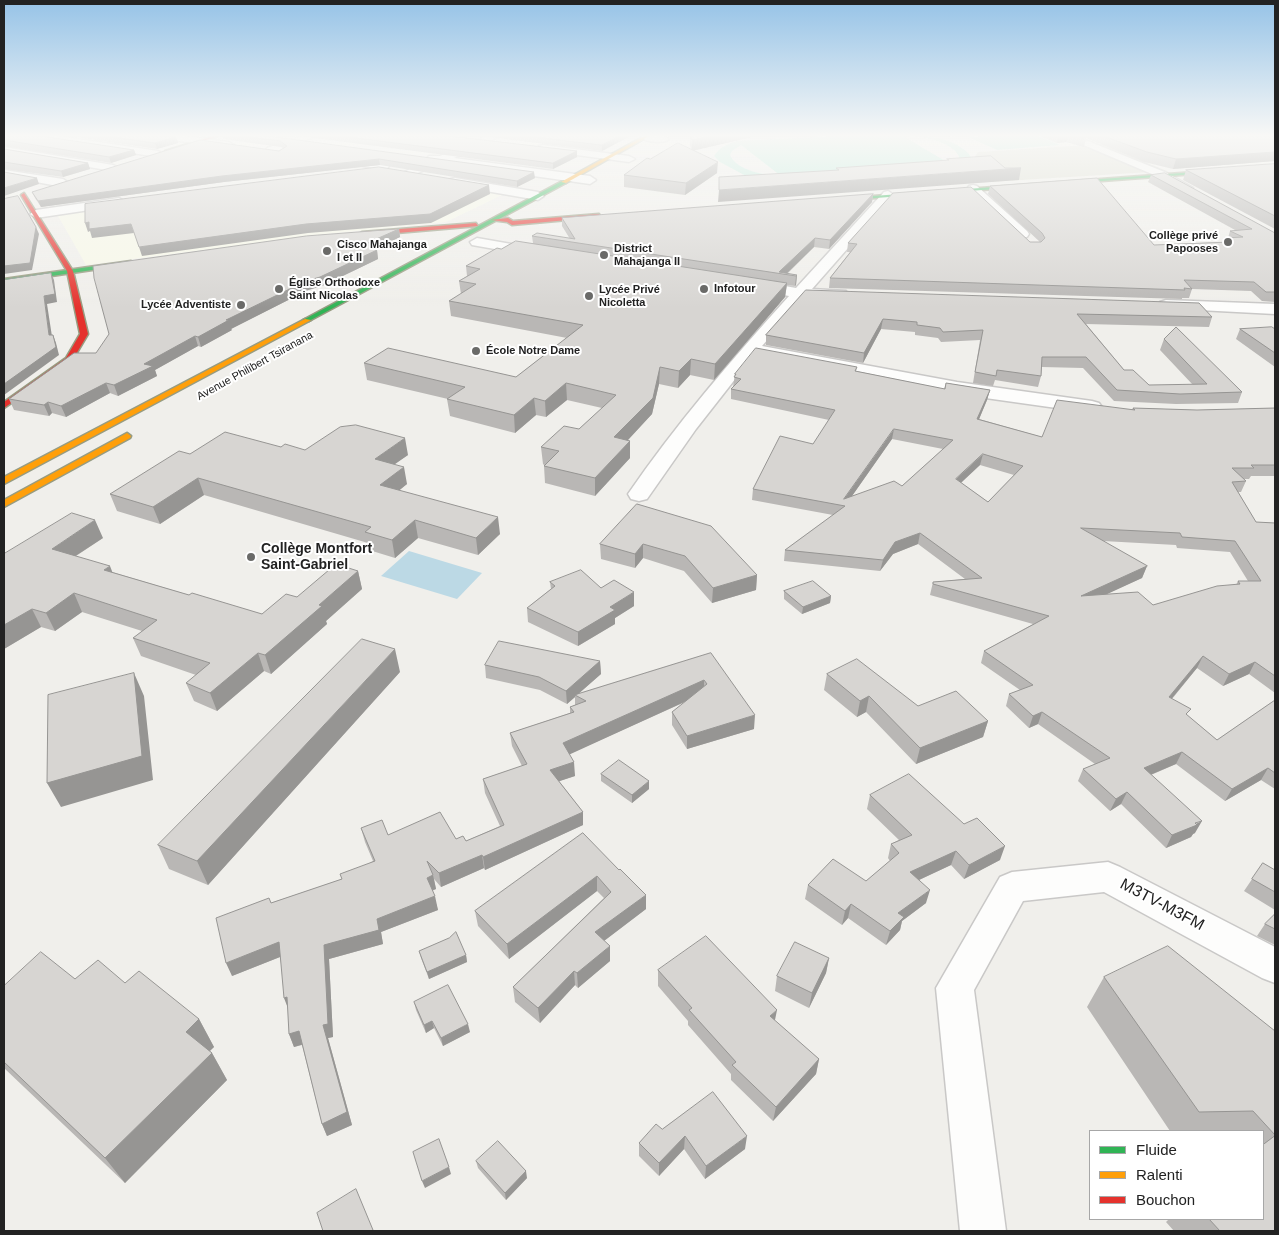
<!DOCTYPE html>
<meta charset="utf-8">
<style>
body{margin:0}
#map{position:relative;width:1279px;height:1235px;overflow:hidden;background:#f0efeb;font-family:Helvetica,sans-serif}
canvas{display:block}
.frame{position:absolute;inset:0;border:5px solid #222;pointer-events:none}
.legend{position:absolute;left:1089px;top:1130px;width:175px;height:90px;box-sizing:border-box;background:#fff;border:1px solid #a7a7a7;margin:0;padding:6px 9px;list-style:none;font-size:15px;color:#222}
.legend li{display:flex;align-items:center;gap:10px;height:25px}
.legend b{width:25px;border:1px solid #a7a7a7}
</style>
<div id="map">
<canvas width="1279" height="1235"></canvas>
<div class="frame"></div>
<ul class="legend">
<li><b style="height:6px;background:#30b455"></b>Fluide</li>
<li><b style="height:6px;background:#ff9f0a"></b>Ralenti</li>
<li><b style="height:6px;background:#e5322d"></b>Bouchon</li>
</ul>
</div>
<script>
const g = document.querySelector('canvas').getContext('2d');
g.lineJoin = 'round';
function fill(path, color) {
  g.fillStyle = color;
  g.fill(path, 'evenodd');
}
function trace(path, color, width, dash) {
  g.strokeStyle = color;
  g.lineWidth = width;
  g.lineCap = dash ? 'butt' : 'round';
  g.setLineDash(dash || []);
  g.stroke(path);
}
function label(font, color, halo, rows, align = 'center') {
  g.font = font + ' Helvetica,sans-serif';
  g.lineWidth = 4;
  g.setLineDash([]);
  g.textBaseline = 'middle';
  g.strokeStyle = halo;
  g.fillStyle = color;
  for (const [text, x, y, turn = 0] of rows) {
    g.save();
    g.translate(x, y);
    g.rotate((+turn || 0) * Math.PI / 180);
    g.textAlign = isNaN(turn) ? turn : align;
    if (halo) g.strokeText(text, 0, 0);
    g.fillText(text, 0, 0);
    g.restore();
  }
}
fill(new Path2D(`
 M383 174 506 193 446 222 336 233 86 265 57 214Z`), '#f7f8e8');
fill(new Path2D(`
 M1101 144 1167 171 957 184 978 152Z`), '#d9dacc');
fill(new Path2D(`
 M852 135C882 135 953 128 971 157L969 162 962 167 749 181 744 178 746 176 720 162 714 156C720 147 727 144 737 141ZM903 136C920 136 950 140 959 156L958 161 952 165ZM741 145 781 176C765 175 737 171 730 155L732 151Z
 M998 135H1036L1060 145 997 150 968 137Z`), '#b4ead8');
fill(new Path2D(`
 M409 551 482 573 457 599 381 576Z`), '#bcd9e5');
const street = new Path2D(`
 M29 135H52L158 151 163 154 158 157 34 138Z
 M153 135H178L229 142 234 145 229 148 158 138Z
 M305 135H319L275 152 271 153 266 150 267 148Z
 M489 135H502L454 158 590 176 596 180 590 184 442 163 410 176 406 177 400 174 429 160 427 158 429 156H440Z
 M642 135 664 136 669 139C663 144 646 142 640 137Z
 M1060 135H1073L1167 173 1193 188 1187 192 1183 191 1159 177Z
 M543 145 629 156 635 159 629 162 539 150 538 148 539 146Z
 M4 147 113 165 119 168 113 171 4 153Z
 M342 157 383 163 389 166 384 172H376L375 168 338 162 336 160Z
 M4 170 63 179 69 183 63 187 4 176Z
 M455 178 538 192 544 196 538 200 451 185 449 182 451 179Z
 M973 185 977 186 1027 231 1029 234 1027 237H1017L969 192 967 189 969 186Z
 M888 191 894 195 892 198 812 289 846 291 848 294 846 297 804 298 762 346 957 382 1092 401 1099 403 1102 407 1099 411 1092 413 957 394 754 355 696 429 647 499 639 501 631 499 628 494C676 424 732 359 789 296L747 288 744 285 747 282 752 280 796 288 884 192Z
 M119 198 125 202 123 205 36 218 30 214 36 210Z
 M477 238 540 249 545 250 547 253 545 256 540 257 472 245 470 242Z
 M1166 300 1275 304V314L1160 308 1158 305 1160 302Z
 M1108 862 1120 867 1275 947V983L1262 978 1104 892 1023 901 974 990 1006 1231H960L936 988 1000 877 1012 872Z`);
const fast = new Path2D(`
 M1275 166V168L836 201 833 199Z
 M564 180 566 183 309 321 303 320Z
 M131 261 133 262V264L4 283V279Z`);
const slow = new Path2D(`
 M646 135H651L566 183 561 182Z
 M305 319 311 320 4 484V477Z
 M127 433 131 436 130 438 4 507V500Z`);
const jam = new Path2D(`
 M217 135H222L169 152 165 151Z
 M24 193 73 271 88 334 72 361 4 408V402L66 358 80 334 67 271 21 195Z
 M599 214 601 217 512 225 507 222 491 220 508 218 513 221Z
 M476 223 478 226 362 236 359 234 362 232Z`);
trace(street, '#c9c8c7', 3);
trace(fast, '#979c81', 3);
trace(slow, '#979c81', 3);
trace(jam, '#979c81', 3);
fill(street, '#fdfdfc');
fill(fast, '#30b455');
fill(slow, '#ff9f0a');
fill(jam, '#e5322d');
fill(new Path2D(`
 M4 135 134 150 136 155 111 163 4 146Z
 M62 135H160L176 137 178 143 157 149Z
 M222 135H261L535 178 517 187 380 165 224 182 41 207 35 198 32 192 279 151 283 148 281 147 223 139Z
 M291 135H441L577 151V157L553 169Z
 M473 135H632L602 151Z
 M761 135 694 150 717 173 685 195 624 187V175L650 159 691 149 690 146V136Z
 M1037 135H1275V161L1173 169 1144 162 1086 138 1084 147 1066 142 1057 143Z
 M4 149 88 163 90 169 63 177 4 169Z
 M1275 164V229L1183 180 1186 170Z
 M1151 175 1275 233V302L1262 301 1251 291 1192 289 1189 298H1182V299L829 288 830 278 850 252H847L848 243 1040 242 988 194 990 186 1154 245 1222 242 1224 238H1228L1230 231 1235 230 1148 182Z
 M873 194 872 202 829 249 814 247 787 274 797 275 796 285 795 286 787 285 785 297 714 380 690 375 678 388 659 384 652 414 628 440 630 441V458L595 496 545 483 544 466V465L543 464 541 447 579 429 602 408 567 400 546 417 536 415 515 433 450 416 447 399H448L367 380 364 363 516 377 567 338 451 316 449 301 461 294 459 281 467 276 466 266 501 249 533 243 532 236 570 239 562 226V218Z
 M399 229 400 237 375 249 377 250 378 259 322 286 308 290 231 329 232 330 201 347 198 346 155 370 157 376 118 396 110 393 66 417 52 413 49 416 14 410 9 399 96 353Z
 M806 290 1212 317 1209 327 1086 324 1124 370 1149 385H1193L1160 350 1164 339 1242 392 1238 403 1176 404 1114 401 1083 368 1042 367 1041 376 1038 387 995 380 993 386 973 383 980 340 941 342 938 338 915 335V332L881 329 863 363 766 345V335Z
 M1240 329H1275V367L1236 339Z
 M857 367 856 371 944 389 946 383 990 390 987 400 979 419 1042 437 1132 409 1133 408 1197 410 1275 408V476H1251L1249 479H1243L1246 481 1241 492H1238L1256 522 1275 523V693L1249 674 1223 686 1197 668 1172 699 1188 716 1217 740 1275 700V789L1261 780 1225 801 1176 764 1151 775 1195 833 1193 834 1191 837 1166 848 1121 804 1110 811 1078 781 1083 769 1095 764 1038 724 1029 728 1006 706 1009 694 1020 690 981 663 984 651 1033 624 930 595 933 582 965 579 918 544 893 554 880 571 784 561 785 550 833 515 752 500 753 489 813 444 829 420 731 399V389L733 387 735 374ZM892 439 943 449 902 486 852 496ZM980 465 1014 475 988 502 961 483ZM1103 541 1176 545 1177 548 1230 552 1248 581H1238L1236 585 1153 605 1106 594 1142 578 1147 566Z
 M281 447 305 450 408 455 394 464 407 484 399 490 500 534 478 555 418 538 395 558 369 550 368 543 204 495 160 524 117 511 110 494 190 454Z
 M637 504 757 575 756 590 712 603 684 571 643 558 635 568 601 559 600 544Z
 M103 538 76 556 112 572 189 595 262 614 297 597 358 571 362 589 326 621 327 624 271 674 264 671 217 711 194 701 186 683 196 675 141 656 133 638 142 631 82 612 55 631 41 627 4 649V554Z
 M550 582 601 588 634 606 615 618V624L578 646 528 622 527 608 551 589Z
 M784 591 831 596 830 603 802 614 784 599Z
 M711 653 754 729 687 749 672 725V712L685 702 569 754 575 776 559 781 583 812V825L485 870 484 868 441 887 434 879 436 889 432 891 438 910 381 932 383 944 329 959 333 1037 328 1038 352 1125 327 1136 322 1124 302 1045 294 1047 289 1034 288 1007 280 957 232 976 271 903 342 879 373 861 365 842 361 828 388 835 456 839 466 841 500 826 485 793 483 779 522 766 512 746 510 733 570 713V707L575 705V697L567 704 540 690 486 678 485 665 600 661 601 674 578 694Z
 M400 672 208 885 169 869 158 845Z
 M827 674 918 706 988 721 983 737 916 764 866 712 857 717 824 690Z
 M601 774 649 789 632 803 601 781Z
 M870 795 1000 860 964 879 951 865 919 880 926 903 902 921 900 930 886 945 848 918 842 925 805 899 808 885 866 881 890 861 888 858 891 844 899 840 867 809Z
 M583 833 646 909 604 941 610 961 578 988 575 985 540 1023 515 1002 513 987 604 898 597 891 509 959 478 926 475 911Z
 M1263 863 1275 870V910L1244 891Z
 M1275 914V945L1257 936 1265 924Z
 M419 951 466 955 467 962 429 979 421 958Z
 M829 958 826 973 809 1008 775 991 777 976Z
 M658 970 775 1021 819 1059 816 1074 773 1121 731 1080V1074L688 1025V1021L658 986Z
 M1104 977 1275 1031V1231H1174L1166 1222 1169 1219H1263V1131H1170L1087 1007Z
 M75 979 125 983 199 1019 214 1047 210 1051 212 1053 227 1080 125 1183 4 1068V986Z
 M414 1002 470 1032 443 1046 434 1028 426 1033 416 1010Z
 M662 1129 745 1149 705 1179 684 1149 659 1176 639 1156V1143Z
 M476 1161 527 1178 506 1200 478 1168Z`), '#b9b7b5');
fill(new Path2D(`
 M622 135H632L602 151V145Z
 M718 135H761L692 151V140Z
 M946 135H969L946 137Z
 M1058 135H1068L1066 142 1057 143Z
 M176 137 178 143 157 149 155 143Z
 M134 150 136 155 111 163 109 157Z
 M577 151V157L553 169V163Z
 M1275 152V161L1173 169 1176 159Z
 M379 159 380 165 224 182 41 207 38 201 222 176Z
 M718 162 717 173 685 195 686 183Z
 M88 163 90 169 63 177 61 171Z
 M1021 168 1019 180 718 202 719 190Z
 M534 172 535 178 517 187V181Z
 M37 178 39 184 4 196V188Z
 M489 185 490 194 431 223 308 233 142 256 139 247Z
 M873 194 872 202 829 249 830 240Z
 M89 222 131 224 134 233 92 238 90 231 88 232 85 223Z
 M36 227 39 234 32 270 4 274V266Z
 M399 229 400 237 367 253 365 244Z
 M815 238 814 247 785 275 779 272Z
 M377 250 378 259 322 286 308 290 231 329 232 330 201 347 198 337 226 320 306 281Z
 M51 273 54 280 57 302 47 304 53 343 49 335 44 296Z
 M797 275 796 285 795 286 796 276Z
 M787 283 785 297 714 380 715 364Z
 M883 319 881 329 863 363 864 353Z
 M53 335 56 343 59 355 4 395V384Z
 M195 336 198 346 155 370 157 376 118 396 114 385 144 364Z
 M691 359 690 375 678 388 679 371Z
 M660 367 659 384 652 414 614 455V437Z
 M106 383 110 393 66 417 61 406Z
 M566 383 567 400 546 417 545 401Z
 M990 390 987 400 975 429 977 419Z
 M534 398 536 415 515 433 514 415Z
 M48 402 52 413 49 416 44 405Z
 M894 429 892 439 845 506 844 499Z
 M405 438 408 455 378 476 375 459Z
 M630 441V458L595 496V478Z
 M983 454 980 465 953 490 956 479Z
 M404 467 407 484 384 503 380 485Z
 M198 478 204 495 160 524 153 507Z
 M498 517 500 534 478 555 476 538Z
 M95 520 103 538 60 566 52 549Z
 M415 520 418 538 395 558 392 540Z
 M920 533 918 544 893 554 880 571 883 560 895 542Z
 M643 544V558L635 568V554Z
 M110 566 117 584 104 570Z
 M1147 566 1142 578 1077 608 1081 596Z
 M358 571 362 589 326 621 327 624 271 674 265 655 319 605Z
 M757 575 756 590 712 603 713 588Z
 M634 592V606L615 618V624L578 646V632L610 607Z
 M74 593 82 612 55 631 46 613Z
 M831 596 830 603 802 614 803 607Z
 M32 609 41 627 4 649V625Z
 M395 649 400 672 208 885 197 861Z
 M258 653 264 671 217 711 210 693Z
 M1203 656 1197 668 1163 709 1169 697Z
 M600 661 601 674 576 696 575 695V697L567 704 566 691Z
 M1255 662 1249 674 1223 686 1229 674Z
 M134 673 144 696 153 780 61 807 47 783Z
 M704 680V693L564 757 563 743Z
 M869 696 866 712 857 717 860 701Z
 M1042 712 1038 724 1029 728 1033 716Z
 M755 715 754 729 687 749V736Z
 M988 721 983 737 916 764 920 748Z
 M1182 752 1176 764 1138 780 1144 768Z
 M574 762 575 776 551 784 550 770Z
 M1268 768 1261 780 1225 801 1232 789Z
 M649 781V789L632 803V795Z
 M1127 792 1121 804 1110 811 1116 799Z
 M583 812V825L485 870 483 857Z
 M1202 821 1195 833 1193 834 1191 837 1166 848 1172 835Z
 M1005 846 1000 860 964 879 969 865Z
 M956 851 951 865 906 886 910 872Z
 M482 855 484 868 441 887 439 873Z
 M433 875 436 889 430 891 427 878Z
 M597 876V891L509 959 507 944Z
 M930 890 926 903 902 921 900 930 886 945 890 931 898 913Z
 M646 895V909L596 947 595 932Z
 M435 896 438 910 381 932 383 944 329 959 333 1037 328 1038 352 1125 327 1136 322 1124 324 945 377 919Z
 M851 904 848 918 842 925 845 911Z
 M279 942 285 955 232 976 226 963Z
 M610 946V961L578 988 577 973Z
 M466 955 467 962 429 979 427 972Z
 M829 958 826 973 809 1008 812 993Z
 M574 971 575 985 540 1023 538 1008Z
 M287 997 289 1011 284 998Z
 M777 1010 774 1025 770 1016Z
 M199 1019 214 1047 201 1059 186 1032Z
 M432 1021 434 1028 426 1033 424 1025Z
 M468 1024 470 1032 443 1046 441 1038Z
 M299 1031 304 1044 294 1047 289 1034Z
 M212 1053 227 1080 125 1183 105 1158Z
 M819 1059 816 1074 773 1121 776 1107Z
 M685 1136 684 1149 659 1176V1163Z
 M747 1136 745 1149 705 1179 706 1166Z
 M449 1167 451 1174 425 1188 422 1181Z
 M526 1171 527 1178 506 1200 505 1193Z`), '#969593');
const building = new Path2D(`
 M4 135H34L134 150 109 157 4 140Z
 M98 135H160L176 137 155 143Z
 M229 135H261L534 172 517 181 379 159 222 176 38 201 32 192 200 140 279 151 287 146 280 141Z
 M333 135H441L577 151 553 163Z
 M518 135H622L602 145Z
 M693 135H718L692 140 690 136Z
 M1101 135H1275V152L1176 159 1147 152Z
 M678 143 718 162 686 183 624 175 647 158 650 159Z
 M4 149 88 163 61 171 4 162Z
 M991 156 1005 168H1021L719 190V177L839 170 836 168 949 160 947 159Z
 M1275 164V216L1186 170Z
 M379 167 489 185 430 214 306 224 139 247 131 224 89 229V222L85 223V204Z
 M4 172 37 178 4 188Z
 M1165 173 1275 233V292H1266L1254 282 1184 280 1192 289 1184 288 1185 290 830 278 857 244 848 243 893 193 971 187 1030 242H1041L1045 238 1042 233 990 186 1097 178 1154 245 1230 242 1224 238 1243 237 1230 231 1252 229 1151 175Z
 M873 194 830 240 815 238 779 272 797 275 796 276 532 236 537 233 575 239 562 218Z
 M18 196 36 227 30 263 4 266V199Z
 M399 229 365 244 377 250 320 277 306 281 226 320H229L198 337 195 336 144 364 153 366 114 385 106 383 61 406 48 402 44 405 9 399 74 353H96L109 334 94 278 93 266 306 236Z
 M516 241 787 283 715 364 691 359 679 371 660 367 653 398 614 437 630 441 595 478 544 466 559 451 541 447 564 426 579 429 616 395 566 383 545 401 534 398 514 415 447 399 465 387 364 363 388 348 516 377 583 325 449 301 476 284 459 281 480 269 466 266 497 248 501 249Z
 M51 273 55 294 44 296 49 335H53L56 347 4 384V280Z
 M806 290 1199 303 1212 317 1077 314 1124 370H1133L1149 385 1207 384 1164 339 1176 327 1242 392 1180 394 1117 390 1086 357H1042L1041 376 997 370 996 376 975 372 983 330 943 332 940 328 917 325V322L883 319 864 353 766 335Z
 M1272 327 1275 329V353L1240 329Z
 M756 348 857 367 855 371 945 389 946 383 990 390 977 419 1042 437 1057 400 1135 410 1133 408 1197 410 1275 408V465H1251L1254 468H1232L1246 481 1232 482 1256 522 1275 523V676L1255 662 1229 674 1203 656 1169 697 1191 709 1186 714 1217 740 1275 700V773L1268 768 1232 789 1182 752 1144 768 1202 821 1195 823 1197 825 1172 835 1127 792 1116 799 1083 769 1110 758 1042 712 1033 716 1009 694 1033 685 984 651 1049 616 933 584V582L982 578 920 533 895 542 883 560 785 550 845 506 753 489 780 436 813 444 835 410 731 389 741 379 734 377 736 374H735ZM894 429 953 440 902 486 894 481 844 499ZM983 454 1023 466 988 502 956 479ZM1081 528 1180 533 1182 537 1235 541 1261 581H1238L1240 584 1217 586 1153 605 1138 592 1081 596 1147 566Z
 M356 425 405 438 375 459 404 467 380 485 498 517 476 538 415 520 392 540 365 532 371 527 198 478 153 507 110 494 179 451 190 454 225 432 281 447 285 444 305 450 340 427Z
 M637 504 711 526 757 575 713 588 685 556 643 544 635 554 600 544Z
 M72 513 95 520 52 549 110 566 104 570 189 595 192 593 262 614 286 594 297 597 336 564 358 571 319 605 322 606 265 655 258 653 210 693 186 683 210 663 133 638 157 620 74 593 46 613 32 609 4 625V554Z
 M581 570 601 588 614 580 634 592 610 607 615 610 578 632 527 608 555 586 550 582Z
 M813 581 831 596 803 607 784 591Z
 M362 639 395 649 197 861 158 845Z
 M499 641 600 661 566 691 539 677 485 665Z
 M711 653 755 715 687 736 672 712 707 684 704 680 563 743 574 762 550 770 583 812 483 857 482 855 439 873 427 861 433 875 427 878 435 896 377 919 379 930 324 945 328 1024 323 1025 347 1112 322 1124 299 1031 289 1034 287 997 284 998 279 942 226 963 216 918 269 898 271 903 342 879 340 874 375 861 361 828 382 820 388 835 440 812 456 839 463 836 466 841 504 825 483 779 527 764 510 733 574 712 570 707 586 701 575 695Z
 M857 659 918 706 956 691 988 721 920 748 869 696 860 701 827 674Z
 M134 673 142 756 47 783 48 695Z
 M619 760 649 781 632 795 601 774Z
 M909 774 964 824 977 818 1005 846 969 865 956 851 910 872 930 890 898 913 904 917 890 931 851 904 845 911 808 885 833 859 866 881 899 853 891 844 912 835 870 795Z
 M583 833 619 870 620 869 646 895 595 932 610 946 577 973 574 971 538 1008 513 987 611 892 597 876 507 944 475 911Z
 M1263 863 1275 870V892L1252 879Z
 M1275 914V929L1265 924Z
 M456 932 466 955 427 972 419 951 449 938Z
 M706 936 777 1010 770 1016 819 1059 776 1107 732 1065 736 1062 689 1010 692 1008 658 970Z
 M795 942 829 958 812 993 777 976Z
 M1168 946 1275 1031V1135L1253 1111 1199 1112 1104 977Z
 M41 952 75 979 98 960 125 983 139 971 199 1019 186 1032 212 1053 105 1158 4 1062V986Z
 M448 985 468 1024 441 1038 432 1021 424 1025 414 1002Z
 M713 1092 747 1136 706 1166 685 1136 659 1163 639 1143 656 1124 662 1129Z
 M1275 1136V1231H1220L1209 1219H1263V1145Z
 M439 1139 449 1167 422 1181 413 1152Z
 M498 1141 526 1171 505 1193 476 1161Z
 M356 1189 373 1230 371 1231H323L317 1213Z`);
fill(building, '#d7d5d2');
trace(building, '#969593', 1);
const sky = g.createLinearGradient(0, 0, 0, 308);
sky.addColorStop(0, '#96c3e7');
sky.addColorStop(0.44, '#f8f8f6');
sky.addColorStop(1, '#f8f8f600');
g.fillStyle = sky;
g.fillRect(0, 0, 1279, 308);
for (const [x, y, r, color] of [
 [1228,242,5,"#6a6a68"],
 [327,251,5,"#6a6a68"],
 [604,255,5,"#6a6a68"],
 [279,289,5,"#6a6a68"],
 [704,289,5,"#6a6a68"],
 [589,296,5,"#6a6a68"],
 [241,305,5,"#6a6a68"],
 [476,351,5,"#6a6a68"],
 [251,557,5,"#6a6a68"]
]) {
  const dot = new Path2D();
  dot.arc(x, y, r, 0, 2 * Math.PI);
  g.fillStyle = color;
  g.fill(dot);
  trace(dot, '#fff', 2);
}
label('bold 11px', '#222', '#fff', [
 ["Collège privé",1218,236,"right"],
 ["Papooses",1218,249,"right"],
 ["Cisco Mahajanga",337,245],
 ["I et II",337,258],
 ["District",614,249],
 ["Mahajanga II",614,262],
 ["Église Orthodoxe",289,283],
 ["Saint Nicolas",289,296],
 ["Infotour",714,289],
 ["Lycée Privé",599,290],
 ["Nicoletta",599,303],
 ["Lycée Adventiste",231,305,"right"],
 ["École Notre Dame",486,351]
], 'left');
label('11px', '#222', '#fff', [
 ["Avenue Philibert Tsiranana",255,366,-29]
]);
label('bold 14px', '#222', '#fff', [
 ["Collège Montfort",261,549],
 ["Saint-Gabriel",261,565]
], 'left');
label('16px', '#222', '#fff', [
 ["M3TV-M3FM",1162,905,28]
]);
</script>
